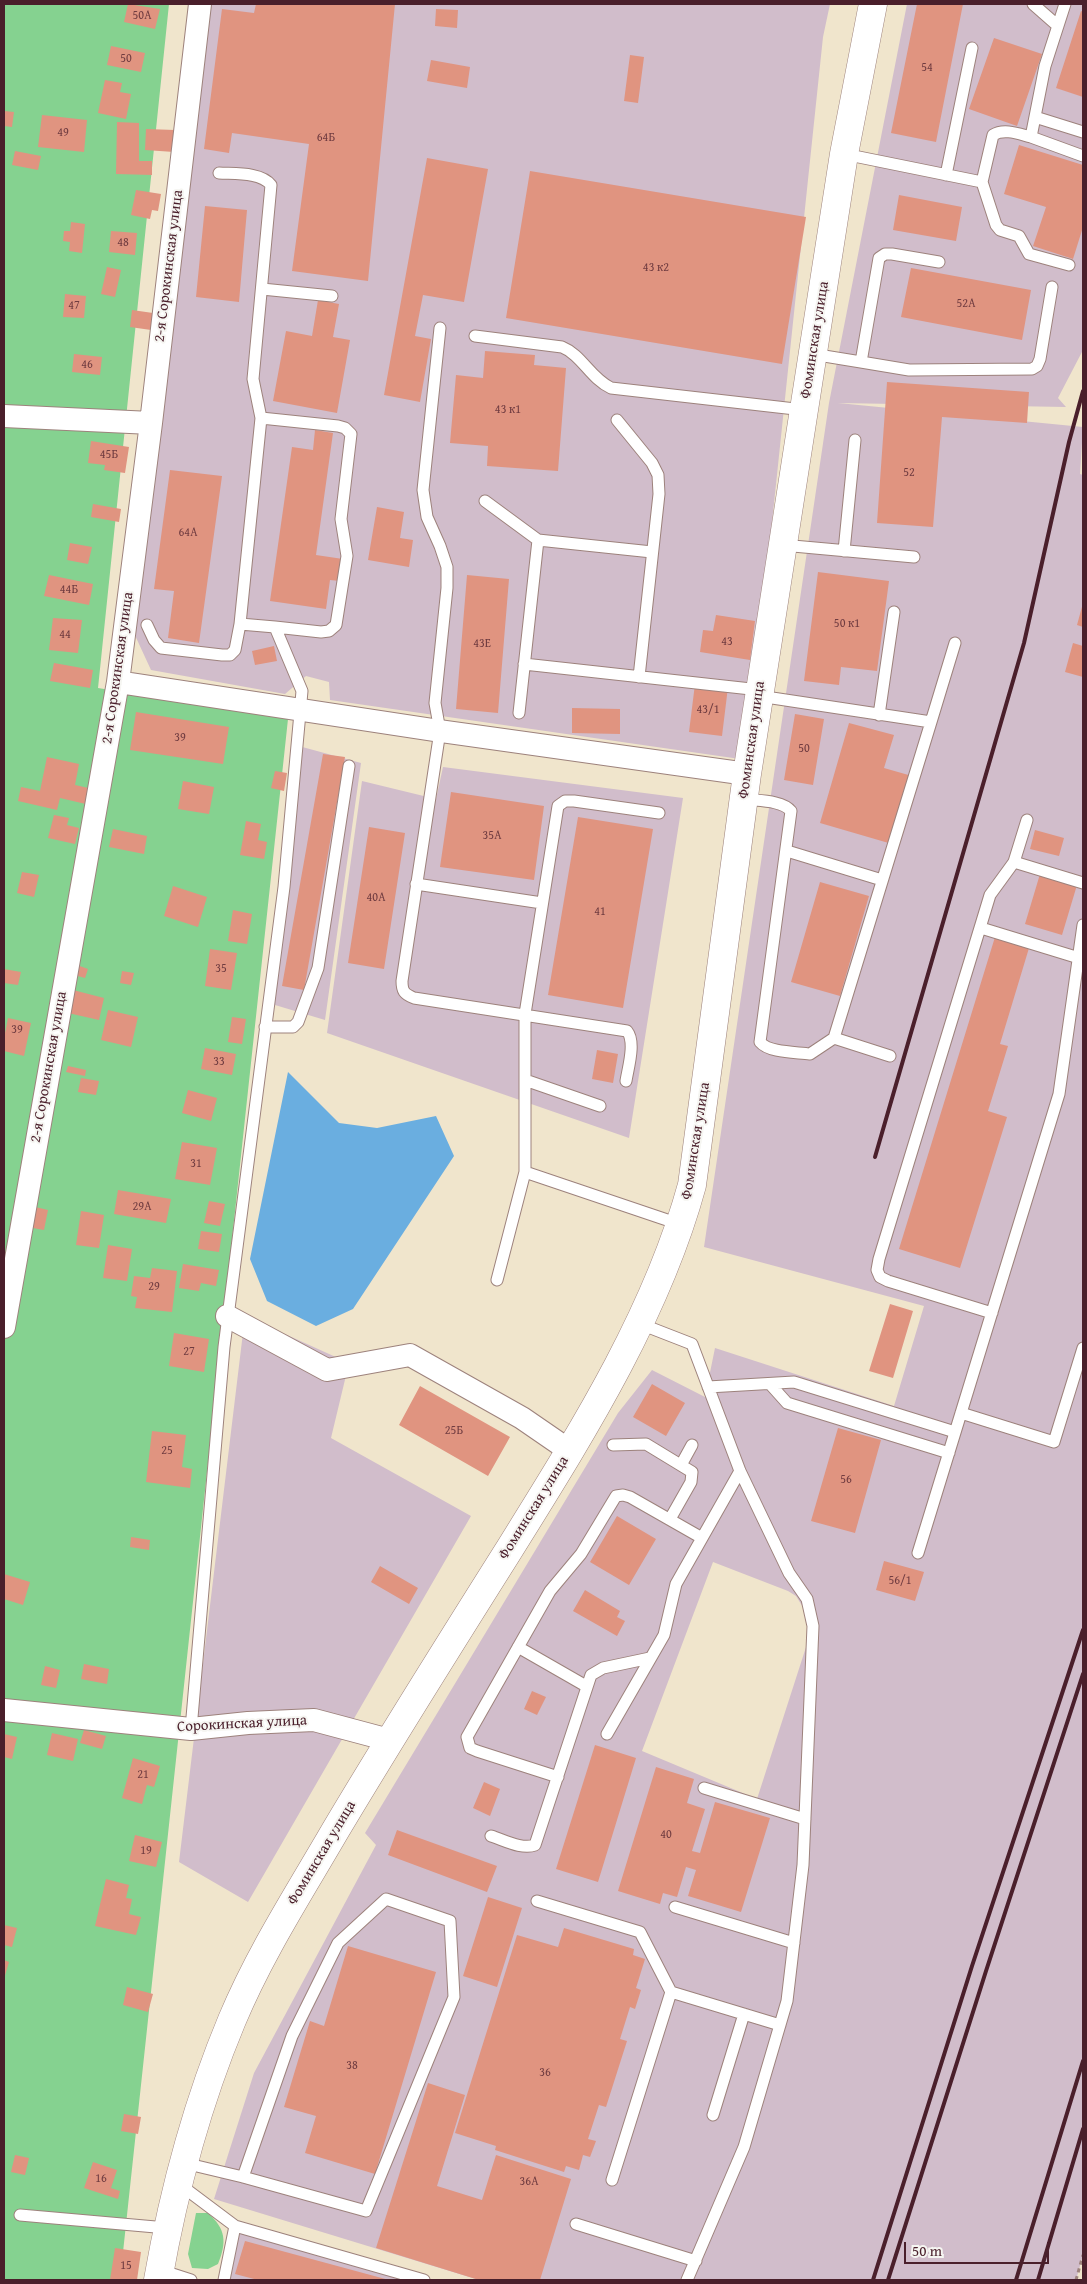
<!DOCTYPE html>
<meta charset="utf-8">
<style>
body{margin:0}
#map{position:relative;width:1087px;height:2284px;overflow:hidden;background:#f0e5cc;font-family:"Gentium Book Plus",serif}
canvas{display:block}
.frame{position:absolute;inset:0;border:5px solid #4a1f2b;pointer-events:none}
.scale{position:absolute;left:904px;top:2242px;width:145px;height:22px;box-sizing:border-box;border:2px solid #4a1f2b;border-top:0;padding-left:6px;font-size:15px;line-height:18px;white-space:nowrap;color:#4a1f2b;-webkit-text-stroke:4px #f6f6f2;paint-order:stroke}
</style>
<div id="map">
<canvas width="1087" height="2284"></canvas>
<div class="frame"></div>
<div class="scale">50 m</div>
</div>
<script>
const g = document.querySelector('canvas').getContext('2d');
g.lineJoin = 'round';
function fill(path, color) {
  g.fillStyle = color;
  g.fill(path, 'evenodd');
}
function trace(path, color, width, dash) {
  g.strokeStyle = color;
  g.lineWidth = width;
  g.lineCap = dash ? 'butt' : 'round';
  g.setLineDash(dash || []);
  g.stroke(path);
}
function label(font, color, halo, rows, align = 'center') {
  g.font = font + ' "Gentium Book Plus",serif';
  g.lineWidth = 4;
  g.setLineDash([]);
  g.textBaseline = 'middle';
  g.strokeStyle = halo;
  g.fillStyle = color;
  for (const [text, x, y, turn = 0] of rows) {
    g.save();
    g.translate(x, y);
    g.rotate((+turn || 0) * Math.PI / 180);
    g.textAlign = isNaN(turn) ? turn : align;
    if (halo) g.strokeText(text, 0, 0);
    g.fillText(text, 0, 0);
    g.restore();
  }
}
fill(new Path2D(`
 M208 4H830L823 37 747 760 330 700 329 682 306 676 285 694 151 670 133 631Z
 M907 4H1083V350L1058 398 1066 407 838 403 1083 427 1080 474 1083 475V2255L1076 2280H479L214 2199 254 2073 376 1845 365 1833 618 1413 652 1370 705 1397 715 1348 894 1406 924 1306 704 1247 829 403ZM713 1562 788 1591 796 1596 806 1612 810 1633 807 1644 757 1799 642 1751Z
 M295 745 361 763 325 1020 265 1002Z
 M443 767 683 798 629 1138 327 1033 362 781 436 799Z
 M245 1316 349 1363 331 1438 471 1516 248 1902 179 1862Z
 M240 2231 410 2280H230Z`), '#d1bdcb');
fill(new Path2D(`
 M4 4H169L98 688 288 719 120 2280H4Z
 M196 2213H208C226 2229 227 2242 218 2264L208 2269 192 2268 188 2254Z`), '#85d290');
fill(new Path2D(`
 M288 1072 339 1123 377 1128 436 1116 454 1156 353 1309 316 1326 267 1301 250 1259Z`), '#6aaee0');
fill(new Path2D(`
 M128 4 160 9 155 29 124 22Z
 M256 4H395L368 281 292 271 309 144 232 133 229 153 204 149 222 9 254 13Z
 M917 4H963L936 142 891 133Z
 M436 9 458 10 457 28 435 26Z
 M1081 11 1083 12V97L1056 88Z
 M994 38 1042 54 1017 126 969 109Z
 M111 46 145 53 141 72 107 65Z
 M630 55 644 57 638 103 624 101Z
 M431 60 470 67 467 88 427 81Z
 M105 80 122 83 120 92 131 94 126 119 98 113Z
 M4 111 14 112 12 127 4 126Z
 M42 115 87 120 84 152 38 147Z
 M117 122 139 123V161H152V175L116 174Z
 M146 129 175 130 174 152 145 150Z
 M1019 145 1083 165V227L1073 259 1033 246 1046 207 1004 194Z
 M15 151 41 156 38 170 12 165Z
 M427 158 488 169 464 302 423 295 415 336 431 339 420 402 384 395Z
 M530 171 806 217 782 364 506 318Z
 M136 190 161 194 158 211 152 210 150 219 131 215Z
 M899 195 962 207 956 241 893 230Z
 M205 206 247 210 239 302 196 297Z
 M71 222 85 224 82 253 69 251 70 242 63 241 64 231H70Z
 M111 231 137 233 135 255 109 252Z
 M107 267 121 270 115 297 101 294Z
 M911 268 1031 290 1022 340 901 317Z
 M65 294 86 296 84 318 63 317Z
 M318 300 339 304 333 337 350 340 337 413 273 401 286 331 312 336Z
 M132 310 153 313 151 330 130 327Z
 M485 351 535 355 534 365 566 368 558 471 487 466 488 446 450 443 456 375 483 378Z
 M74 354 102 357 100 375 72 372Z
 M887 382 1029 392 1027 423 942 417 933 527 877 523Z
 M315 430 333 433 316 555 343 559 340 581 330 580 326 609 270 601 292 447 313 450Z
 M91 441 129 447 125 473 104 470 105 465 88 463Z
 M170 470 222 476 199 643 168 638 174 591 154 589Z
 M93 504 121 509 119 522 91 517Z
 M377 507 404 512 400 538 413 540 409 567 368 560Z
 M70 543 92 547 88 564 67 560Z
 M818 572 889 581 877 671 841 667 839 685 804 681Z
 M49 575 93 584 89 605 44 596Z
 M467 575 509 579 498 713 456 709Z
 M1083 603V627L1077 625Z
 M716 615 755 621 750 660 700 652 703 630 713 631Z
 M53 618 82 620 78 653 49 650Z
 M1073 643 1083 646V677L1065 672Z
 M274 646 277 661 255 665 252 651Z
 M54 663 93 670 90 688 50 681Z
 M695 684 728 687 722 736 689 732Z
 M572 708 620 709V734L572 733Z
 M136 712 229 727 223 764 130 750Z
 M795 714 824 719 813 785 784 780Z
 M849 723 894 735 884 768 912 776 892 844 820 823Z
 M323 754 345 757 304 990 282 986Z
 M47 757 79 764 75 785 93 789 90 805 60 798 57 810 18 801 21 787 40 791Z
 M275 771 287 773 284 791 271 788Z
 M183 781 214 787 209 814 178 809Z
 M451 792 544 806 534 880 440 867Z
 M54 815 69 818 67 825 79 828 75 844 48 838Z
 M578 817 653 829 623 1008 548 995Z
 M246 821 261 824 258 840 267 842 264 859 240 855Z
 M369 827 405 833 384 969 348 963Z
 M113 829 147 836 144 854 109 847Z
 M1035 830 1064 838 1059 856 1030 849Z
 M22 872 39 875 34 897 17 893Z
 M1040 874 1077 885 1062 935 1025 924Z
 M820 882 869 896 840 996 791 982Z
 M173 886 207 897 198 927 164 916Z
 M233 910 252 914 247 944 228 941Z
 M995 937 1029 948 1000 1044 1008 1046 988 1111 1007 1117 960 1268 899 1249Z
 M210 949 237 953 231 990 205 986Z
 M77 965 88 969 85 978 74 975Z
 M4 969 21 972 18 985 4 983Z
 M122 971 134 973 131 985 120 983Z
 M73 990 104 998 99 1020 68 1013Z
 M108 1010 138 1017 131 1047 101 1040Z
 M232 1017 246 1019 242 1044 228 1042Z
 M8 1018 31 1023 24 1056 4 1051V1038Z
 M205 1048 236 1054 232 1075 201 1069Z
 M597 1050 618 1054 613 1083 592 1079Z
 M68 1066 86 1070 85 1076 66 1072Z
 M81 1078 99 1081 96 1095 78 1092Z
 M188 1090 217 1098 211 1121 182 1113Z
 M182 1142 217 1148 210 1185 175 1179Z
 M118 1190 171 1199 166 1223 114 1214Z
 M209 1201 225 1204 220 1226 204 1223Z
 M31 1206 48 1210 44 1230 27 1227Z
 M81 1211 104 1215 99 1248 76 1245Z
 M201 1231 222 1234 219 1252 198 1249Z
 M108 1245 132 1249 127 1281 103 1278Z
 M183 1264 219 1270 216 1286 201 1283 199 1291 179 1288Z
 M152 1268 177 1271 172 1312 135 1308 137 1297 131 1296 134 1276 150 1278Z
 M890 1304 913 1311 893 1378 869 1371Z
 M174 1333 209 1339 204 1372 169 1366Z
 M652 1384 685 1403 666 1436 633 1417Z
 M420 1386 510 1437 488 1476 399 1425Z
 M838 1428 881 1440 855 1533 811 1521Z
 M152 1431 186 1435 182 1467 192 1469 190 1488 146 1482Z
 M617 1516 656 1539 629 1585 590 1562Z
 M131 1537 150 1540 149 1550 130 1547Z
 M884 1561 924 1572 915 1601 876 1590Z
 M380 1566 418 1588 409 1604 371 1582Z
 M4 1574 30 1582 23 1605 4 1599Z
 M585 1590 620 1611 617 1617 625 1621 617 1636 573 1611Z
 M84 1664 109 1669 107 1684 81 1679Z
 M45 1666 60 1670 56 1688 41 1685Z
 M532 1691 546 1697 537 1715 524 1709Z
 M84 1730 106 1736 102 1749 80 1743Z
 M52 1733 78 1739 73 1761 47 1755Z
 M4 1734 17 1737 12 1759 4 1757Z
 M595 1745 636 1758 598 1882 556 1869Z
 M133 1758 160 1766 154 1787 147 1785 142 1804 122 1798Z
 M656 1767 694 1779 687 1803 705 1809 692 1851 700 1853 715 1802 770 1818 741 1912 688 1896 696 1870 686 1867 677 1897 663 1893 660 1904 618 1891Z
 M484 1782 500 1789 490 1816 473 1808Z
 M397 1830 497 1866 487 1892 388 1855Z
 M135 1835 162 1842 156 1867 129 1861Z
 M106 1879 129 1885 126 1898 132 1899 129 1914 141 1917 136 1935 95 1926Z
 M488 1897 522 1908 497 1987 463 1976Z
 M4 1925 17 1928 12 1947 4 1945Z
 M564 1928 634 1949 633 1955 645 1959 636 1988 641 1990 635 2009 630 2007 620 2039 627 2041 606 2107 599 2105 588 2139 596 2141 590 2157 583 2155 579 2170 566 2166 564 2172 495 2150 496 2146 455 2133 517 1935 558 1947Z
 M348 1946 436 1972 375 2174 305 2153 316 2116 284 2107 310 2021 324 2026Z
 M4 1960 9 1962 4 1979Z
 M127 1987 153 1994 148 2012 123 2005Z
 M428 2083 465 2095 437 2186 482 2200 496 2155 571 2179 540 2280H479L376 2248Z
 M124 2114 141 2117 138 2134 121 2131Z
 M15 2155 29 2158 25 2175 11 2172Z
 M93 2162 117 2170 111 2188 120 2191 118 2199 84 2188Z
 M245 2241 389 2280H258L235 2274Z
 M115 2248 141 2252 137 2280H110Z`), '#e09480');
const lane = new Path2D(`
 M1033 4 1058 26
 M1035 117 1083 132
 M1031 137 1083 156
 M844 154 982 182 993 135C1004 128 1019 134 1031 137L1045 66 1065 4
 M219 173C235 174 261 172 271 185L253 379 261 418 240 624
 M946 175 972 48
 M982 182 996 225 1000 230 1019 236 1029 254 1069 265
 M262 289 332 296
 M440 328 423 490 427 517 440 546 447 567V588L435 703 440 731 402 981C402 991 404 994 414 998L627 1031C636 1042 628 1068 626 1081
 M475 336 562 347C582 355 590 378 611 388L804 410
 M812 354 861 362 879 258 885 254H892L939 262
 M861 362 909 370 1032 369 1037 366 1040 359 1052 287
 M261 418 338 426 345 428 351 434 341 519 347 556 336 625 329 631 321 632 275 627
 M617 420 652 463 658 475 659 494 639 677
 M485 501 538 540 652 552
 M782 545 914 557
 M844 551 855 440
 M147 625 154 640 161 648 222 655H230L235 650 240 624 275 627 302 691 284 887 224 1347 191 1729
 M524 664 760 690
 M759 696 931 722 834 1038 890 1056
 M519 713 538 540
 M879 715 894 612
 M931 722 955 643
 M744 799C757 801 782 800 791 811L760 1042C769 1053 796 1052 810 1054L834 1038
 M659 813 574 801H565L558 806 525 1014V1172L679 1224
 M787 851 882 880
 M1014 862 1083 883
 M416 884 542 903
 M981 928 1079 958
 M265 1027H293L298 1022 318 968 349 766
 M525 1080 600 1106
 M497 1280 525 1172
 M992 1313 888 1281 880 1277 877 1270 879 1259 990 895 1014 862 1027 820
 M638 1323 692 1344 740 1471 789 1573 807 1599 813 1626 803 1865 787 2001 744 2147 687 2280
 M770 1384 787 1403 949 1453
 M708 1387 794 1382 955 1432
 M961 1413 1054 1442 1083 1348
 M613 1445 646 1444 692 1472 691 1482 670 1519
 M681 1465 692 1445
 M918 1553 1059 1094 1083 925
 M518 1647 586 1686
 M607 1734 664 1635 676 1584 740 1471
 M558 1777 477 1751 470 1748 467 1737 550 1591 581 1554 616 1496 623 1495 630 1497 702 1538
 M704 1788 805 1819
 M491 1836C504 1840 522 1850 535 1845L591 1675 603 1668 650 1658
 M537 1901 640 1932 671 1992
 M675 1907 794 1943
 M713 2115 744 2014
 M184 2163 243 2177 366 2211 454 1997 450 1921 386 1899 338 1943 292 2036 243 2177
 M612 2180 671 1992 780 2025
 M179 2184 235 2226
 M20 2215 167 2228
 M576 2224 696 2261
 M160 2270 191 2280
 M224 2280 235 2226 424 2280`);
const street = new Path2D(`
 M4 416 151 423
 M118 682 440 731 747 774
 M227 1316 327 1370 410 1355 522 1418 570 1451
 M4 1327 118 682 151 423 200 4
 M4 1710 191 1729 248 1723 314 1720 389 1740`);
const secondary = new Path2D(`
 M158 2280C174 2189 196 2106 232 2020 260 1953 299 1893 335 1831 391 1737 449 1645 507 1553 579 1437 656 1317 692 1185L747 774 844 154 873 4`);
trace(lane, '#9d827c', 13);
trace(street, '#9d827c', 24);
trace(secondary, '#9d827c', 29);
trace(new Path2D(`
 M1076 2280 1083 2255`), '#9d827c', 3, [4, 4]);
trace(lane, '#fff', 11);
trace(street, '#fff', 22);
trace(secondary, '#fff', 28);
trace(new Path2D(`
 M875 1157 1024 643 1069 442 1083 391
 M873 2280 972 1966 1083 1630
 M888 2280 986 1971 1083 1674
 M1016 2280 1083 2061
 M1038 2280 1083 2129`), '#4a1f2b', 4);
label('12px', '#703c40', null, [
 ["50А",142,16],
 ["50",126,59],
 ["54",927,68],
 ["49",63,133],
 ["64Б",326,138],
 ["48",123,243],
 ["43 к2",656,268],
 ["52А",966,304],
 ["47",74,306],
 ["46",87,365],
 ["43 к1",508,410],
 ["45Б",109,455],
 ["52",909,473],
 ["64А",188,533],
 ["44Б",69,590],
 ["50 к1",847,624],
 ["44",65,635],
 ["43",727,642],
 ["43Е",482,644],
 ["43/1",708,710],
 ["39",180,738],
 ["50",804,749],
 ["35А",492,836],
 ["40А",376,898],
 ["41",600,912],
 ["35",221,969],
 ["39",17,1030],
 ["33",219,1062],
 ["31",196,1164],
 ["29А",142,1207],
 ["29",154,1287],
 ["27",189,1352],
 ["25Б",454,1431],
 ["25",167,1451],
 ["56",846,1480],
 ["56/1",900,1581],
 ["21",143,1775],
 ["40",666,1835],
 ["19",146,1851],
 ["38",352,2066],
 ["36",545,2073],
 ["16",101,2179],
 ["36А",529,2182],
 ["15",126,2266]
]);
label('15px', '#4a1f2b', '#f6f6f2', [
 ["2-я Сорокинская улица",169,266,-83],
 ["Фоминская улица",815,340,-81],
 ["2-я Сорокинская улица",118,668,-82],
 ["Фоминская улица",752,740,-82],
 ["2-я Сорокинская улица",49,1067,-80],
 ["Фоминская улица",696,1141,-81],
 ["Фоминская улица",534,1508,-58],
 ["Сорокинская улица",242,1724,-3],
 ["Фоминская улица",322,1853,-59]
]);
</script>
